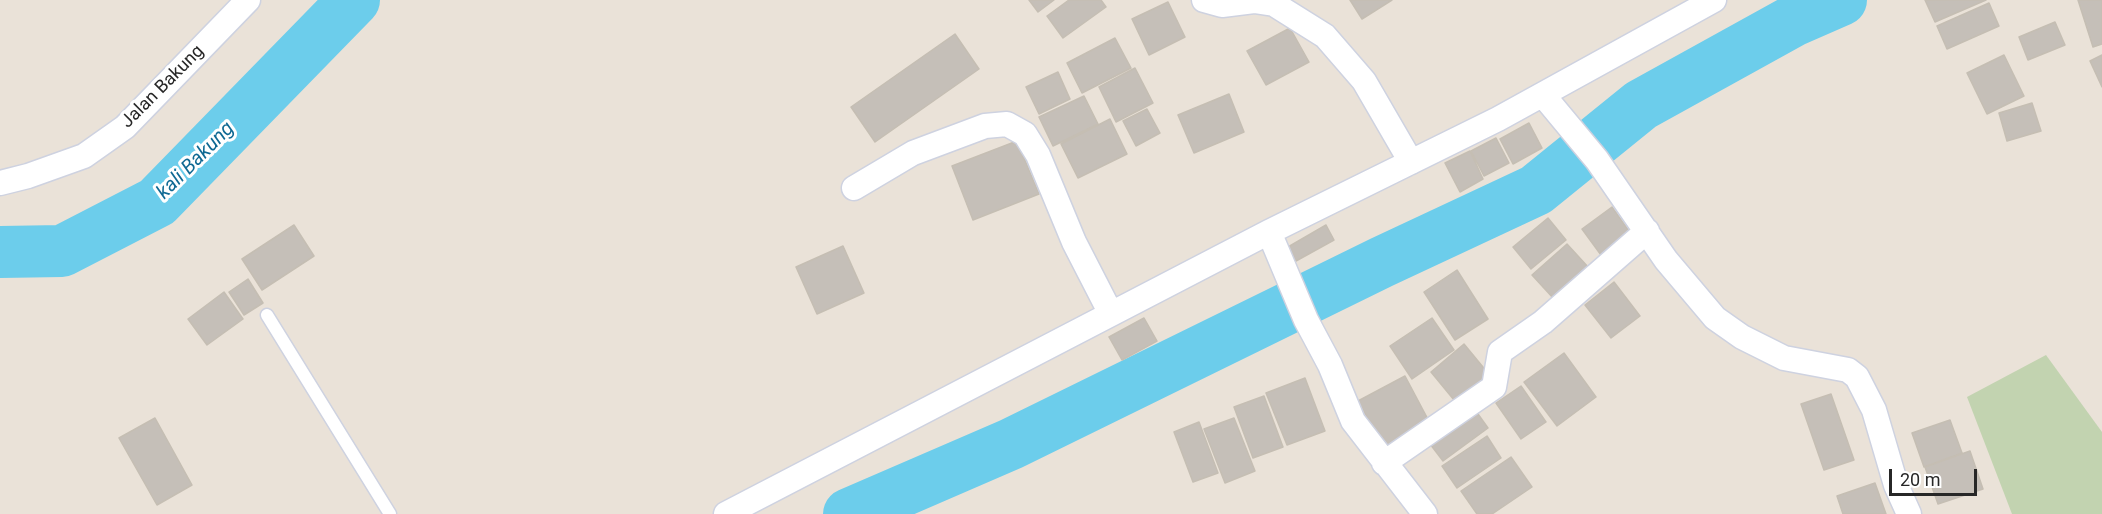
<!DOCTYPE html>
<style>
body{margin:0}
#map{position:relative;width:2102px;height:514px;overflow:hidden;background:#eae2d8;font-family:Roboto,sans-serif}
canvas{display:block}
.scale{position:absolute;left:1889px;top:469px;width:88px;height:27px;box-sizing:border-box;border:3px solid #272727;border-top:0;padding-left:8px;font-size:18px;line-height:21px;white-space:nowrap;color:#272727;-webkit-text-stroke:4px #fff;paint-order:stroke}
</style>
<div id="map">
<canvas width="2102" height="514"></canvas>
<div class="scale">20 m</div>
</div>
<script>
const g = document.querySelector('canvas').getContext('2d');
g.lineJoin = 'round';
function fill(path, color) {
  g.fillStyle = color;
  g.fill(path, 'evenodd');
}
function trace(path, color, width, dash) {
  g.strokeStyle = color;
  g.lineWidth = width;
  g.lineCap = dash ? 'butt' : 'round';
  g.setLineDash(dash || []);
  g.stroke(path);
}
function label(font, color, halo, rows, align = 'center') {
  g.font = font + ' Roboto,sans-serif';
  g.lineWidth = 6;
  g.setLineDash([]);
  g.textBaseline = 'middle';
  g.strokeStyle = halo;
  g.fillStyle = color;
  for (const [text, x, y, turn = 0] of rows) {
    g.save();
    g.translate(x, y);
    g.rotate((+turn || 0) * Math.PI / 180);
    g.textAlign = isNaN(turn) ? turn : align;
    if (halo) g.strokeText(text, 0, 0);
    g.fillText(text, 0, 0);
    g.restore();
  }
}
fill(new Path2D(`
 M2046 355 2102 432V514H2012L1967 397Z`), '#c2d3b0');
trace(new Path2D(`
 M0 252 62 251 157 202 354 0
 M849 514 1011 444 1382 262 1536 190 1641 105 1793 21 1841 0`), '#6ccdeb', 52);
const building = new Path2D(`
 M1029 0H1054L1038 12Z
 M1069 0H1101L1106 7 1063 38 1047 16Z
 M1350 0H1392L1362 19Z
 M1925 0H1986L1935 22Z
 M2078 0H2102V44L2093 47Z
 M1168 2 1185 37 1149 55 1132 19Z
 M1989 3 1999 26 1947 49 1937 26Z
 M2055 22 2065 45 2028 60 2019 37Z
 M1290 28 1309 62 1266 85 1247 51Z
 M955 34 979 69 875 142 851 107Z
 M1115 38 1131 68 1082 93 1067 63Z
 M2004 55 2024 96 1987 114 1967 73Z
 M2102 55V87L2090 61Z
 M1135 68 1153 103 1116 122 1099 87Z
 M1058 72 1070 99 1039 114 1026 87Z
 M1229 94 1244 132 1194 153 1178 115Z
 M1084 96 1098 124 1053 146 1039 117Z
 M2032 103 2041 131 2007 141 1999 113Z
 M1147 109 1160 133 1136 146 1123 121Z
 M1110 119 1127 154 1078 178 1061 144Z
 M1529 123 1542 148 1513 164 1500 139Z
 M1496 138 1509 163 1484 176 1471 151Z
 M1017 141 1039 194 973 220 952 166Z
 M1470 151 1483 179 1460 192 1445 163Z
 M1612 207 1631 234 1601 255 1582 229Z
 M1548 218 1566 240 1531 269 1513 247Z
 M294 225 314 256 262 290 242 259Z
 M1326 225 1334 240 1296 261 1288 247Z
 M1567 244 1589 268 1554 299 1532 275Z
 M843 246 864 293 817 314 796 267Z
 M1457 270 1488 319 1455 340 1424 292Z
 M248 279 263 303 244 315 229 292Z
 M1614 282 1640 316 1611 338 1585 305Z
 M224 292 243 319 207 345 188 319Z
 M1144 318 1157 341 1122 360 1109 337Z
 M1432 318 1454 350 1412 379 1390 346Z
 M1464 344 1492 378 1459 406 1431 372Z
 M1564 353 1596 397 1557 426 1524 382Z
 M1405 376 1431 425 1385 450 1358 401Z
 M1305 378 1325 431 1287 445 1266 393Z
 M1521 386 1546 422 1521 439 1496 403Z
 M1831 394 1854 460 1824 470 1801 404Z
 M1264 396 1283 447 1253 458 1234 407Z
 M1473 407 1488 428 1443 461 1427 440Z
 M155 418 192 485 157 505 119 438Z
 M1234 418 1255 471 1225 483 1204 429Z
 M1950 420 1962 453 1924 467 1912 433Z
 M1199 422 1218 473 1193 482 1174 432Z
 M1487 436 1501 458 1457 488 1442 466Z
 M1970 451 1983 489 1938 504 1925 467Z
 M1511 457 1532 487 1492 514H1477L1461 491Z
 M1875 483 1886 514H1843L1837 496Z`);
fill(building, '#c5bfb8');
trace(building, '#c5beb3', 1.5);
const lane = new Path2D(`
 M267 315 390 514`);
const street = new Path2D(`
 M1204 0 1222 5 1254 1 1274 4 1325 36 1364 81 1411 162
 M1543 95 1597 160 1666 260 1715 318 1742 337 1784 358 1848 370 1857 377 1874 410 1896 485 1909 514
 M0 183 28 176 84 156 125 127 248 0
 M854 188 913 153 985 126 1007 124 1025 134 1038 155 1074 242 1111 314
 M1269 232 1306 320 1330 365 1353 421 1425 514
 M1384 463 1494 387 1500 352 1543 322 1647 231
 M726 514 1269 232 1498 119 1714 0`);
trace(lane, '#ced2e0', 15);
trace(street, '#ced2e0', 27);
trace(lane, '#fff', 12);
trace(street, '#fff', 24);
label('18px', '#272727', '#fff', [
 ["Jalan Bakung",163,87,-45]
]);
label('italic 20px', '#0f6993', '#fff', [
 ["kali Bakung",196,161,-45]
]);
</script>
